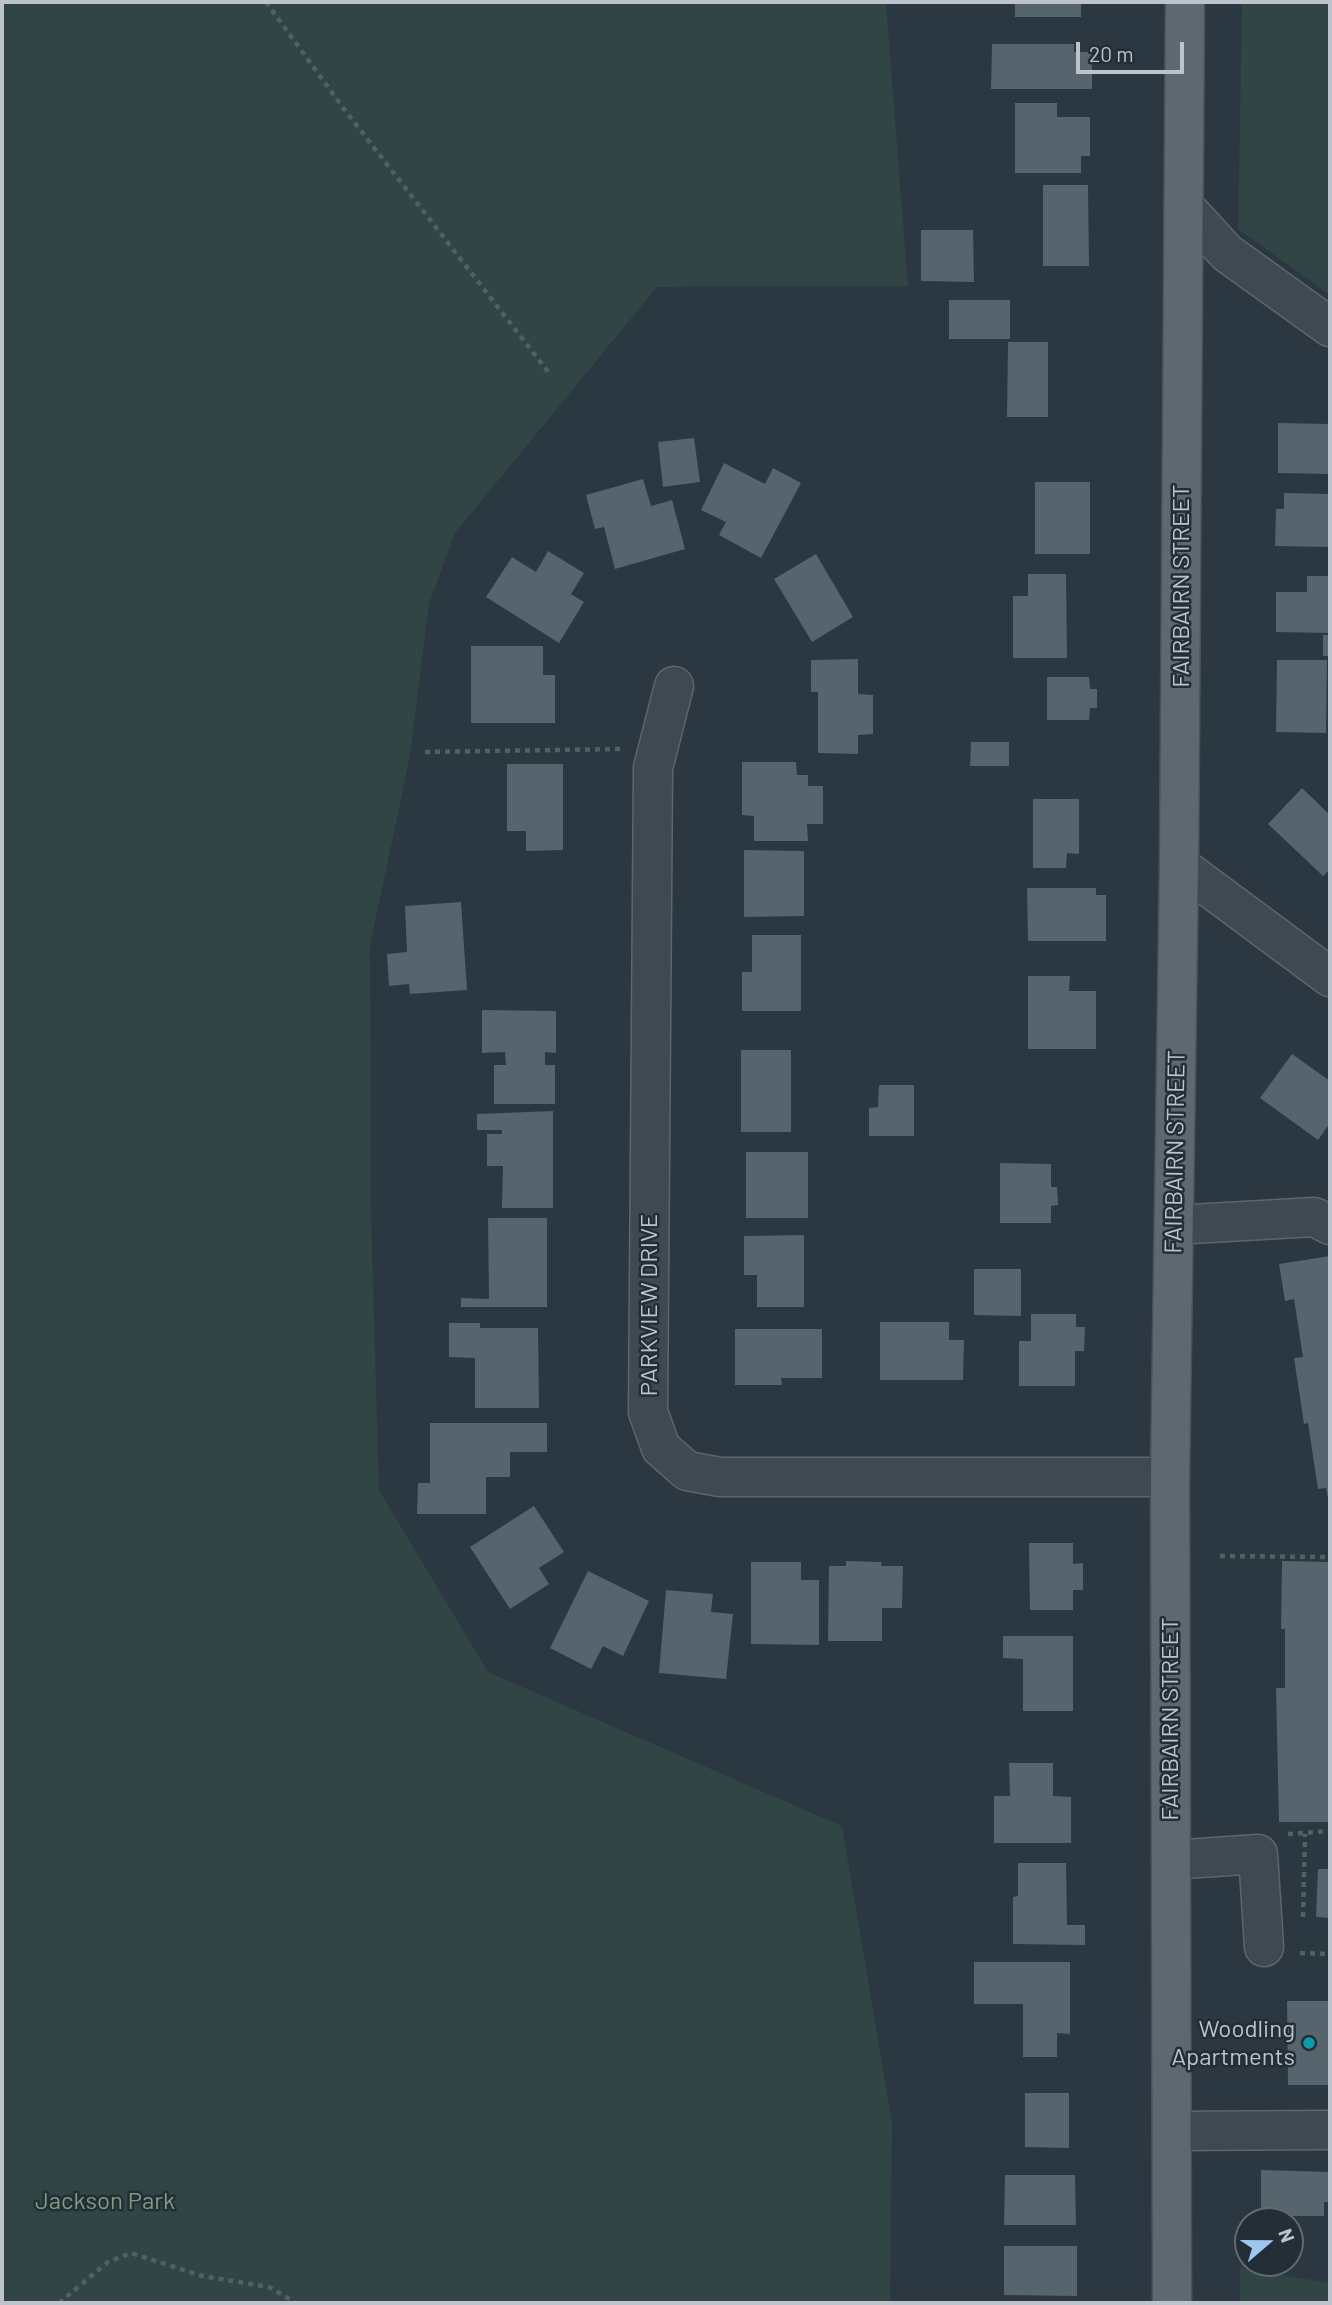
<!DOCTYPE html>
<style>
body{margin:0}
#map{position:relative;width:1332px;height:2305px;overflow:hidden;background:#2b3741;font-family:Barlow,sans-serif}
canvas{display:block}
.frame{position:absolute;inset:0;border:4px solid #bcc3cb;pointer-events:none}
.north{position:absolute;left:1234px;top:2207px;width:70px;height:70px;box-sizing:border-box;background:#232e36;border:2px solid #606a72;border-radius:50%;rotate:70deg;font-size:19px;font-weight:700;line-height:28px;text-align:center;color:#bcc3cb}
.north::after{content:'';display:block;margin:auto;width:24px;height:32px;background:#9ec7ee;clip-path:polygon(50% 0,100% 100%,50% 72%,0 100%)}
.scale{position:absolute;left:1076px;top:42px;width:108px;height:32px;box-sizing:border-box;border:4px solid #bcc3cb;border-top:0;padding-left:9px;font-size:21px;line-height:24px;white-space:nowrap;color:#bcc3cb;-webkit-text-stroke:5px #232e36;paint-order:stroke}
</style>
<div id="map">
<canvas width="1332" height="2305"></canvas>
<div class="frame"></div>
<div class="north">N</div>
<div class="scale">20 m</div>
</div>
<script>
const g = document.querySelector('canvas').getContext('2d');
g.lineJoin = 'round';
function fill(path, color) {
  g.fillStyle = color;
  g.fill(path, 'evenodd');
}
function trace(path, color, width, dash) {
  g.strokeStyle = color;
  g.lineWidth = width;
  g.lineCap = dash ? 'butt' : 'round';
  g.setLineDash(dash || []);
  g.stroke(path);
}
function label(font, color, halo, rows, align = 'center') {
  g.font = font + ' Barlow,sans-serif';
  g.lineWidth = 5;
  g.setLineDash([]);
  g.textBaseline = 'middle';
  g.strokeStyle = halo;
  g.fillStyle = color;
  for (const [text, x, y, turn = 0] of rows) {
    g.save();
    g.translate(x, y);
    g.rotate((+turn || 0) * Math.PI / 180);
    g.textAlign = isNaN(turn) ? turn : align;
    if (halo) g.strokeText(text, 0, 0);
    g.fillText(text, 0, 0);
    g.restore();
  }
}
fill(new Path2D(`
 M2 2H886L908 286 657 287 455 533 429 604 410 756 370 946 371 1210 379 1490 488 1672 842 1826 892 2122 890 2303H2Z
 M1242 2H1330V295L1238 229Z
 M1240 2268 1330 2283V2303H1240Z`), '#304544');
fill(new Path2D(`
 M1015 2H1081V17H1015Z
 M992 44H1074V52H1092V89H991Z
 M1015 103H1057V117H1090V156H1081V173H1015Z
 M1043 185H1088L1089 266H1043Z
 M921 230H973L974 282 921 281Z
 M949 300H1010V339H949Z
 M1008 342H1048V417H1007Z
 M1278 423 1330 424V474L1278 473Z
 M694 438 700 482 663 487 658 442Z
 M724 463 765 484 773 468 801 483 761 558 719 535 726 522 701 510Z
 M643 479 651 506 672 500 685 549 615 569 604 527 595 529 586 495Z
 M1035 482H1090V554H1035Z
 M1284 493 1330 494V547L1275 546 1276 509H1284Z
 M548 551 584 573 571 594 584 602 559 643 486 597 512 557 536 572Z
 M816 554 853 617 812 642 774 579Z
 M1028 574H1066L1067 658H1013V596H1028Z
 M1307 576H1330V633L1276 632V592H1307Z
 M1323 635H1330V656H1323Z
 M471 646H543V675H555V723H471Z
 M858 659V694L873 695V734L858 735V754L818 753V692H811V660Z
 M1277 660H1327L1326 733 1276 732Z
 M1047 677H1089L1090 689H1097V708H1090L1089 720H1047Z
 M971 742H1009V766H970Z
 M742 762H796L797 775H808V786H823V824H807L808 841H754V816L742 815Z
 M507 764H563V850L526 851V831H507Z
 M1302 788 1330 815V869L1323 876 1268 824Z
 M1033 799H1079V854L1067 853 1066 868H1033Z
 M744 850 804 851V916L744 917Z
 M1027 888H1096V895H1106V941H1028Z
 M461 902 467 990 410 994 409 984 389 986 387 954 407 952 405 906Z
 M752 935H801V1011H742V972H752Z
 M1028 976H1070L1069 991H1096V1049H1028Z
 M482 1010 556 1011V1053L545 1052V1065H555V1104H494V1065H506L505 1052 482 1053Z
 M741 1050H791V1132H741Z
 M1292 1054 1330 1081V1123L1318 1140 1260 1098Z
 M879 1085H914V1136H869V1108L878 1107Z
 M553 1111V1208H502L503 1166H487V1134H502V1130H477V1114Z
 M746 1152H808V1218H746Z
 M1000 1163 1051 1164V1187H1057L1058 1205 1051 1206V1223H1000Z
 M488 1218H547V1307H461V1298L489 1299Z
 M804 1235V1307H757V1275H744V1236Z
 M1330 1256V1503H1329L1326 1488 1318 1489 1308 1423 1304 1424 1294 1358 1303 1357 1294 1299 1285 1301 1279 1264Z
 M974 1269H1021V1316L974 1315Z
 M1031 1314H1076V1327H1085L1084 1351H1075V1386H1019V1341H1031Z
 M880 1322H949V1340H964L963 1380H880Z
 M449 1323H480V1328H538L539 1408H475V1358L449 1357Z
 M735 1329H822V1378H781L782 1385H735Z
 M430 1423H547V1452H510V1477H486V1514H417L418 1483H430Z
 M534 1506 564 1552 539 1568 549 1584 510 1609 470 1547Z
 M1029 1543H1073V1564L1083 1563V1590H1073V1610H1030Z
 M846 1561 882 1562 881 1566H903L902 1608H882V1641H828L829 1566H846Z
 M1282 1561 1330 1562V1822H1279L1276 1688H1285V1629H1281Z
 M751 1562H801V1580H819V1645L751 1644Z
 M588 1571 649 1601 623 1656 603 1646 591 1669 550 1648Z
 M666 1590 713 1594 711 1612 733 1614 726 1679 659 1673Z
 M1003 1636H1073V1711H1023V1659L1003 1658Z
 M1009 1763H1053V1796L1071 1797V1843H994V1796H1010Z
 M1018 1863H1066L1067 1925H1085V1945L1013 1944V1897L1018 1896Z
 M1318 1869H1330V1918L1316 1917Z
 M974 1962H1070V2034L1057 2033V2057H1023V2004H974Z
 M1287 2001H1330V2085H1288Z
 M1025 2093H1069V2148L1025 2147Z
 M1261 2170 1330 2172V2202H1324V2216H1261Z
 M1005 2175H1075L1076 2225H1004Z
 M1004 2246H1077V2296L1004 2295Z`), '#56646d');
const minor = new Path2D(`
 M1184 206 1227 253 1330 327
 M674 686 653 768 648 1412 661 1448 687 1471 720 1477H1170
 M1179 865 1330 977
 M1174 1225 1314 1217 1330 1225
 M1171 1860 1258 1854 1264 1947
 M1172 2131 1330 2130`);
const major = new Path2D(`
 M1172 2303 1170 1477 1179 865 1185 2`);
trace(minor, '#5d666e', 41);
trace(major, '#48525a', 41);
trace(new Path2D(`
 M266 2 344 109 549 373
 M425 752 620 749
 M1220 1556 1330 1557
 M1288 1834 1330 1831
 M1303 1917 1305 1834
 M1300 1953 1330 1954
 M59 2303 108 2262 131 2253 202 2276 269 2287 296 2303`), '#4f6262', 4.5, [5, 5]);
trace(minor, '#3f4951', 38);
trace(major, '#5d6871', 38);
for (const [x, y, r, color] of [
 [1309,2043,7,"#0f9aa8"]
]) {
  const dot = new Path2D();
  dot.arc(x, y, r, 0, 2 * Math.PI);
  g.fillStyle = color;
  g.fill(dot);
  trace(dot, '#232e36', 2.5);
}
label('24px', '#bcc3cb', '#232e36', [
 ["FAIRBAIRN STREET",1181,586,-90],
 ["FAIRBAIRN STREET",1175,1152,-89],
 ["PARKVIEW DRIVE",649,1305,-90],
 ["FAIRBAIRN STREET",1170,1719,-90]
]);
label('24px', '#bcc3cb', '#232e36', [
 ["Woodling",1295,2029],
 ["Apartments",1295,2057]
], 'right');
label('24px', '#7d9e80', '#232e36', [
 ["Jackson Park",105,2201]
]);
</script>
